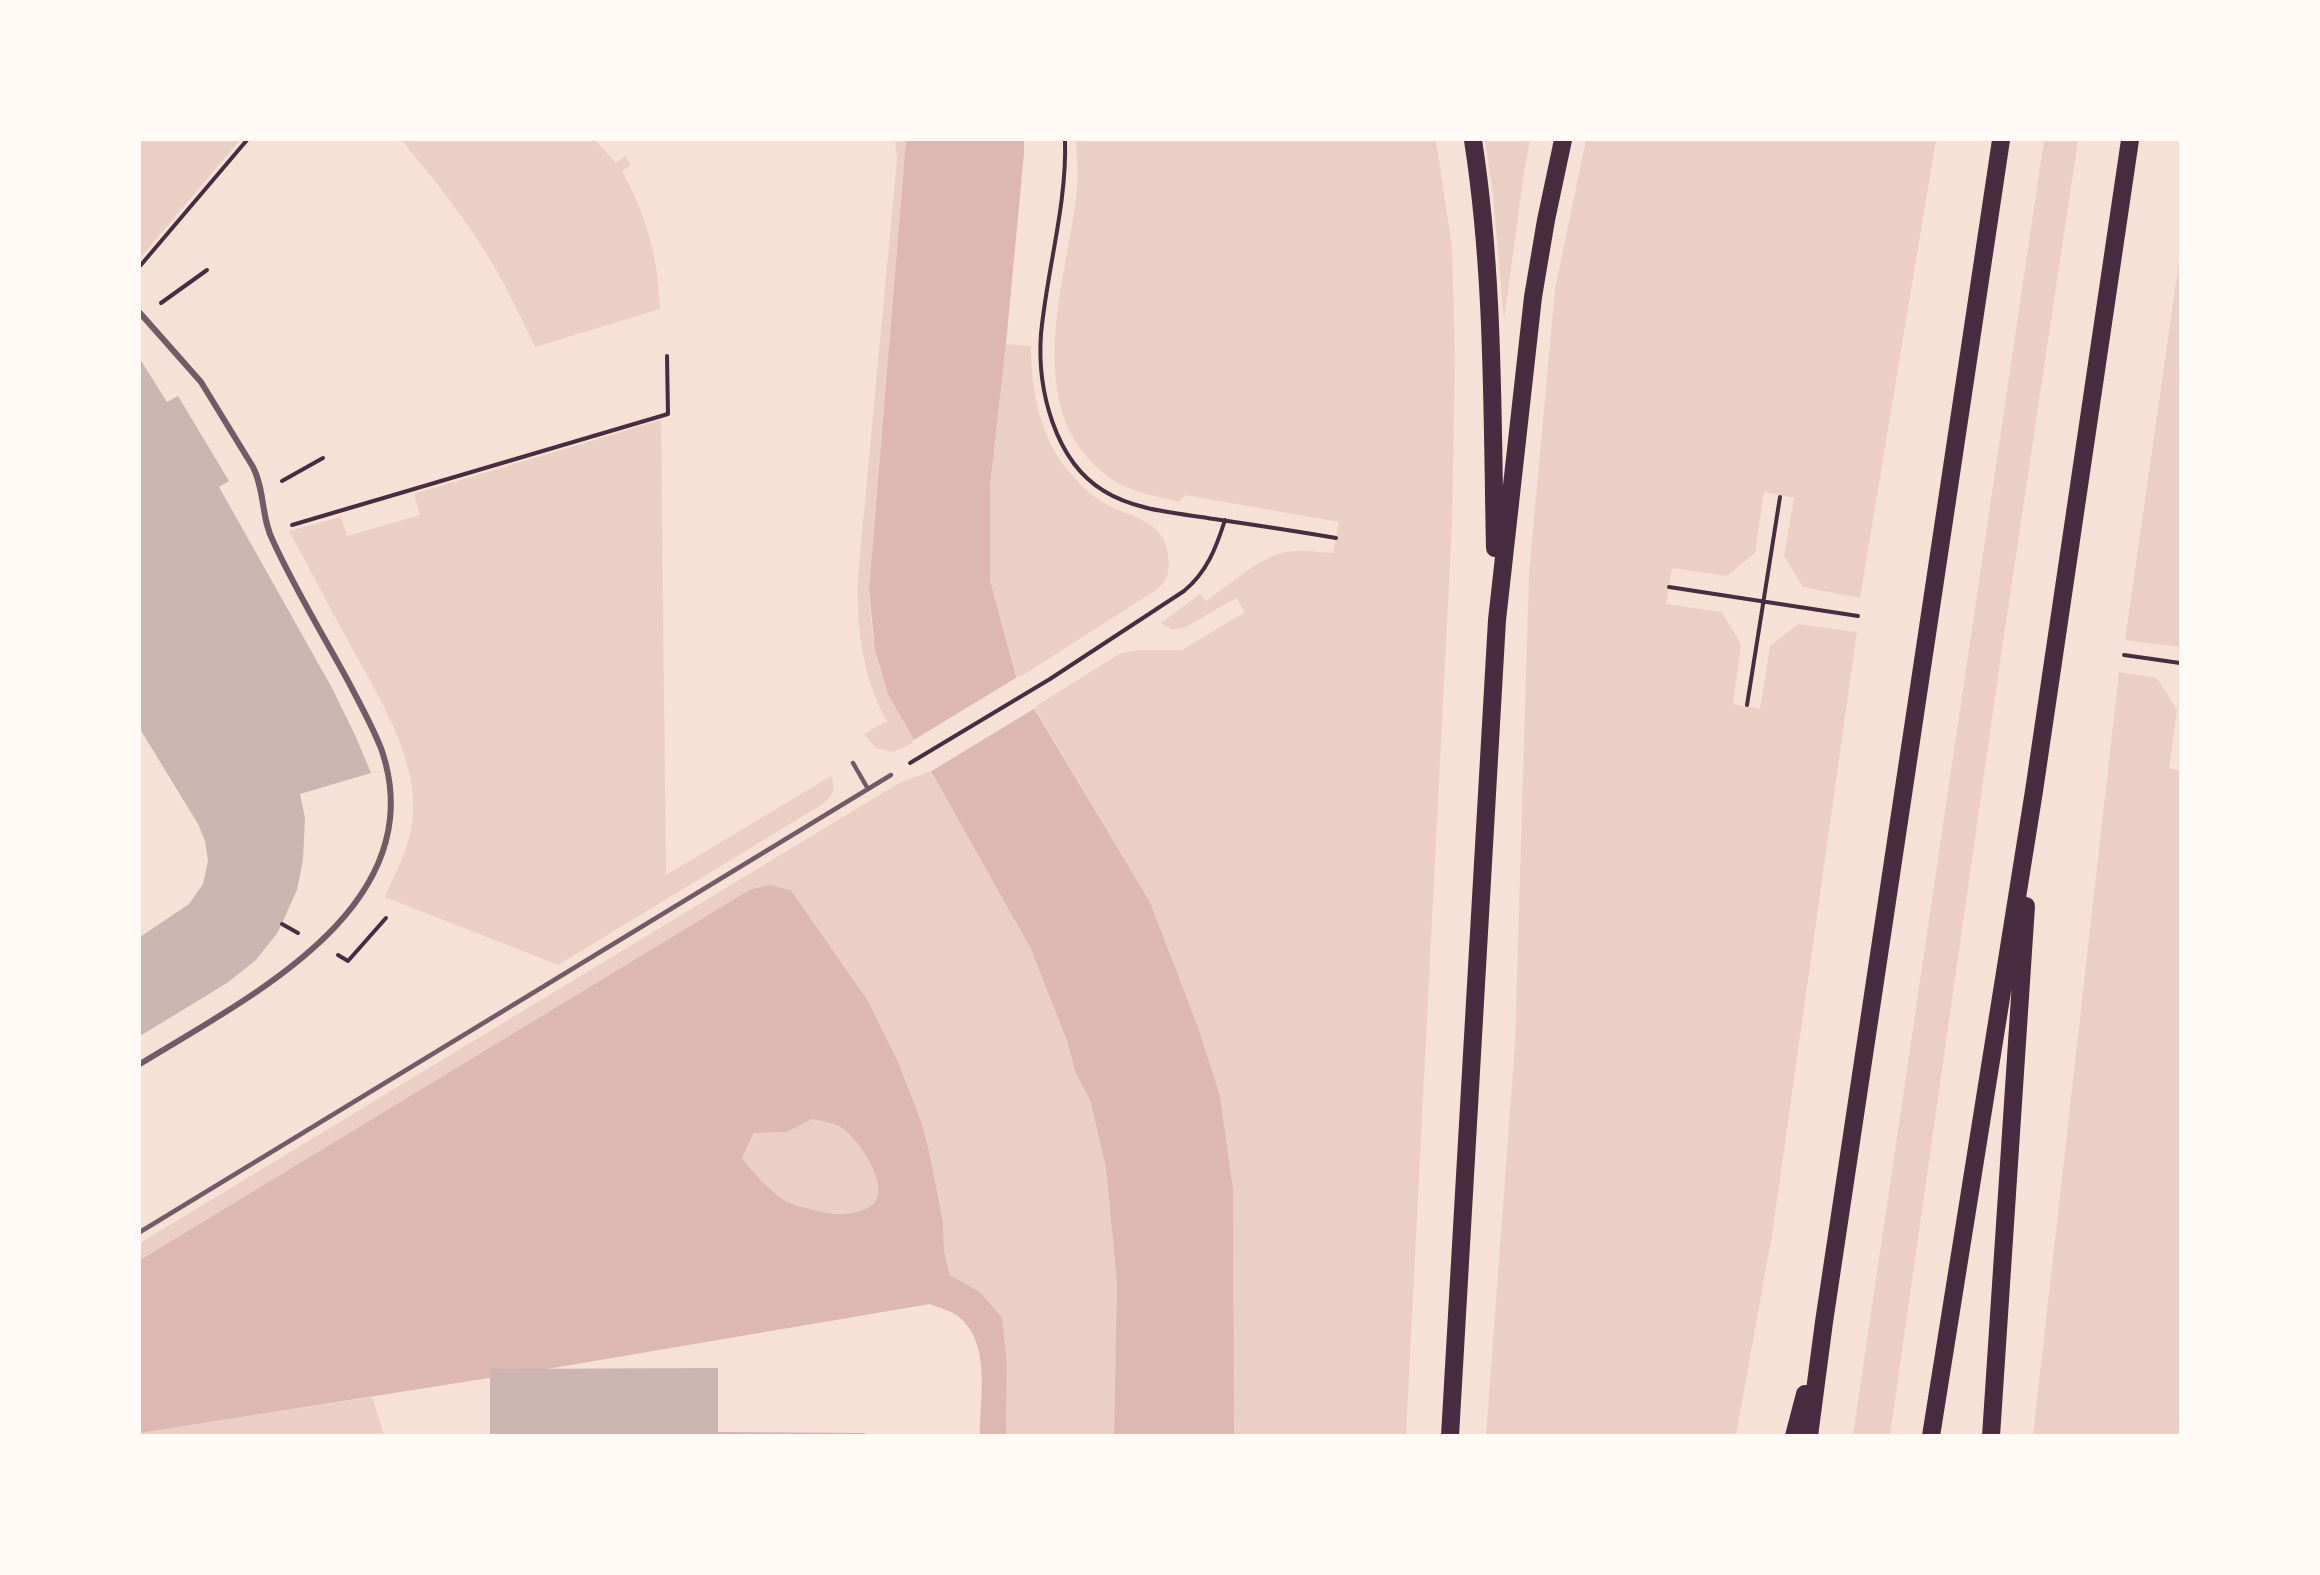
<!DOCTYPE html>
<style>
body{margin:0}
#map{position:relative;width:2320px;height:1575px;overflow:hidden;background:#f7e1d7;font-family:Manrope,sans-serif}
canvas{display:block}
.frame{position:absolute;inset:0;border:141px solid #fffaf5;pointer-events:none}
</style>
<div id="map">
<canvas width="2320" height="1575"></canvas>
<div class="frame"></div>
</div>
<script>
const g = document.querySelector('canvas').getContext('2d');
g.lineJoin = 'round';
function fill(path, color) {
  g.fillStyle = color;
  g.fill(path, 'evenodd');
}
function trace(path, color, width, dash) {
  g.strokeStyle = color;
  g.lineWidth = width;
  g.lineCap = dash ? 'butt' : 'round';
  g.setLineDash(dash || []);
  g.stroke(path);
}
fill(new Path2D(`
 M140 140H240L140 258Z
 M401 140H595L616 163 625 156 631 165 622 171C647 217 658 257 660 309L535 347C520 316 505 283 486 253 461 213 432 176 401 140Z
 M895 140H906L869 590C872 656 881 685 915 742L893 752 876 748 864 734 887 721C862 677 856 625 858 575L897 159Z
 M1076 140H1436L1452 248 1455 360 1452 524 1406 1435H1234L1233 1189 1220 1096 1198 1027 1150 902 1034 707 1121 653 1138 650H1182L1245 612 1236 598 1186 627 1173 630 1161 623 1200 594 1206 601C1228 586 1261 556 1286 552 1302 549 1318 552 1333 553L1339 522 1185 495 1179 502C1157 496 1129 492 1110 478 1017 411 1067 282 1077 190 1078 174 1077 156 1076 140Z
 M1485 140H1530L1524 172 1504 320 1493 195Z
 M1586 140H1936L1860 598 1803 587 1784 556 1794 498 1764 492 1755 553 1727 576 1672 568 1666 604 1722 612 1741 644 1733 704 1760 709 1770 646 1798 624 1857 632 1772 1235 1736 1435 1486 1436 1515 1044 1529 573 1555 289Z
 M2044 140H2078L2002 649 1890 1435H1853Z
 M2180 254V647L2125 640Z
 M1006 344 1031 346C1031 388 1039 434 1066 468 1075 479 1086 491 1099 500 1128 519 1167 516 1169 562 1169 576 1166 582 1156 590L1017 679 990 580V486Z
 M661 420 666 875 831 776C837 791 831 799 818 807L558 965 385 897C396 871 411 845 413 815 418 757 375 690 348 641 328 604 309 568 289 531L341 517 347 536 420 515 414 494Z
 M2119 672 2157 678 2177 710 2169 768 2180 771V1435H2033Z
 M933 770 1031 949 1067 1041 1076 1074 1090 1100 1106 1168 1117 1283 1114 1435H1006L1007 1363 980 1292 950 1275 944 1251 943 1222 929 1151 922 1124 899 1064 868 1001 795 896 752 889 741 895 140 1260V1243L899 783Z
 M812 1119C820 1121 832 1122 839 1126 856 1135 892 1186 873 1204 866 1211 848 1215 838 1214 827 1214 793 1206 784 1200 767 1188 754 1175 742 1158L755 1133 787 1132Z
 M372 1397 384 1435 140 1436V1433Z`), '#ebcfc5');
fill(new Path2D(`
 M906 140H1024V153L1006 344 990 486V580L1017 680 1150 902 1198 1027 1220 1096 1233 1189 1234 1435H1114L1117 1283 1106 1168 1090 1100 1076 1074 1067 1041 1031 949 888 694 875 650 869 590Z
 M770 885 790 890 795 896 868 1001 899 1064 922 1124 929 1151 943 1222 944 1251 950 1275 980 1292 1002 1318 1007 1363 1006 1435H980C980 1399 991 1344 960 1318 953 1311 939 1308 930 1304L559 1367 140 1433V1260L741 895 752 889ZM812 1119C820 1121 831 1122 839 1126 856 1135 892 1186 873 1204 866 1211 848 1215 838 1214 827 1214 793 1206 784 1200 767 1188 755 1175 742 1158L754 1133 787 1132Z`), '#dcb8b0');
fill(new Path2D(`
 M1019 676 1037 707 930 772 912 741Z`), '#f7e1d7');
fill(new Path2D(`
 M140 359 167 402 178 396 229 481 219 487 332 688 355 735 371 773 300 794 305 818 303 860 297 890 278 932 256 960 227 983 140 1036V937L189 904 203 884 208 861 205 841 198 824 140 729Z
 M718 1368V1432L865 1433V1436H490V1369Z`), '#ccb4b1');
trace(new Path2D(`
 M1065 140C1067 205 1047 269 1041 334 1037 388 1054 461 1104 491 1136 511 1178 513 1214 519 1255 525 1295 531 1336 538
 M140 266 247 140
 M161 303 207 270
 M282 481 323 458
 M292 525 668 414 667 356
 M1669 587 1858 616
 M2124 655 2180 663
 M1747 705 1780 497
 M910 763 1050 679 1184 591C1207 572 1216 548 1225 520
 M282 924 298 933
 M338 955 348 961 386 918`), '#4a2c40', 4);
trace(new Path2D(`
 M853 763 868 789
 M140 1232 891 775`), '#755966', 4.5);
trace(new Path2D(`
 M140 313 201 382 253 467C265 490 261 518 273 541 295 589 323 635 348 681 360 704 373 727 382 751 434 907 247 998 140 1064`), '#755966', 6);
trace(new Path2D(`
 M1473 140C1494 275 1492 411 1495 548
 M1450 1436 1497 620 1533 297 1546 220 1563 140
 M1794 1436 1805 1394
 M1809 1436 1824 1322 2001 140
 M1931 1436 2034 791 2130 140
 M1991 1436 2026 906`), '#4a2c40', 18);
</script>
